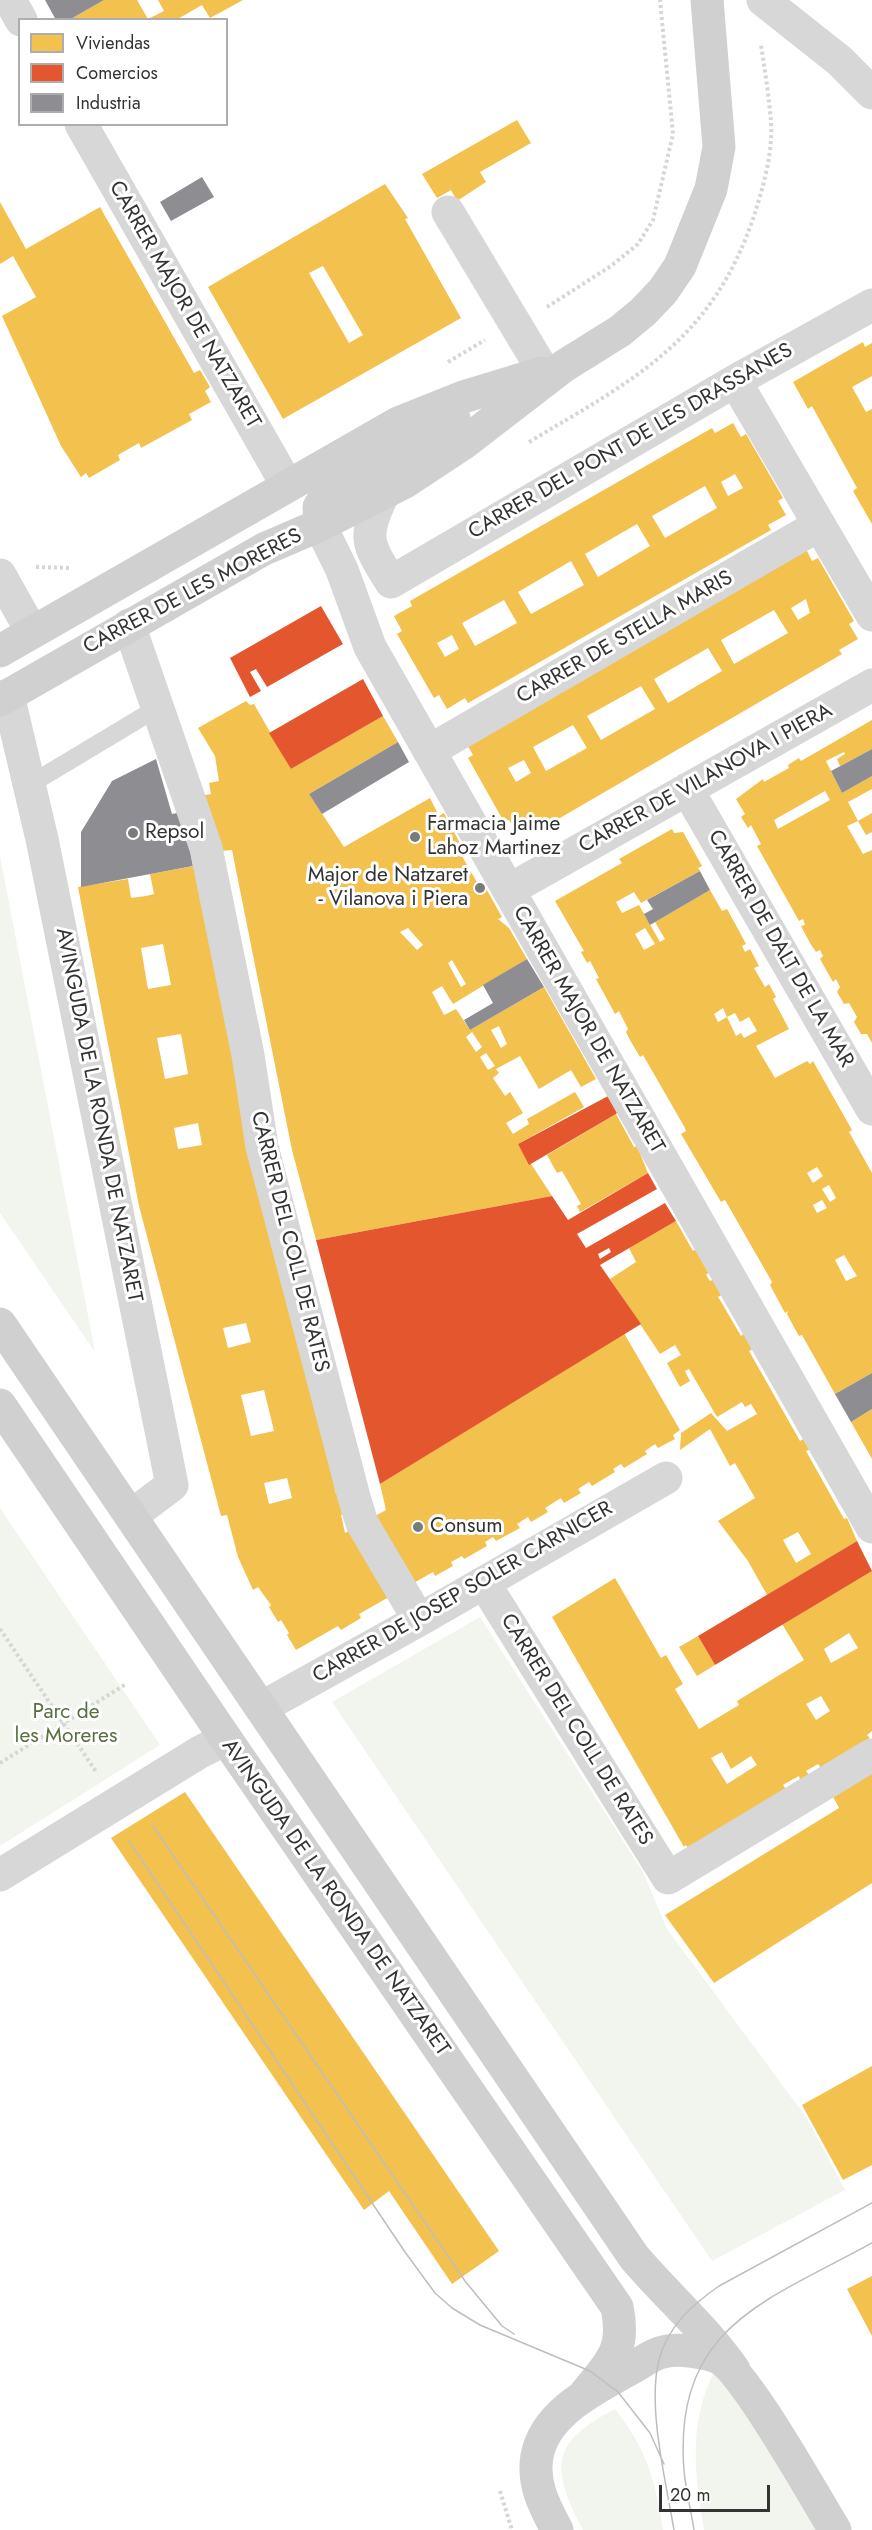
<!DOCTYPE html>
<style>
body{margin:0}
#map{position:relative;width:872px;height:2530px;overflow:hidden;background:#fff;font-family:Jost,sans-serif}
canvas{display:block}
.legend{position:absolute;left:18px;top:18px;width:210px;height:108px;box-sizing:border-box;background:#fff;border:2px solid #adadad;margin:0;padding:8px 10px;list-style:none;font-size:18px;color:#333}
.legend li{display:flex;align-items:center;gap:12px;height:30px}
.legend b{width:30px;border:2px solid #adadad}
.scale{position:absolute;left:659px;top:2485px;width:111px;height:27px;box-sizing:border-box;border:3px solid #333;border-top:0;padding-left:8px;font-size:18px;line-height:21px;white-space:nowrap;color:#333;-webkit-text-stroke:4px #fff;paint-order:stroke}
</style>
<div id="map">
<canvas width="872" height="2530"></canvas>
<ul class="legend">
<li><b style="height:16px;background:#f2c14e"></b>Viviendas</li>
<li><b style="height:16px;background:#e4572e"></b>Comercios</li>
<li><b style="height:16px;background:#8d8d92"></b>Industria</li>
</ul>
<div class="scale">20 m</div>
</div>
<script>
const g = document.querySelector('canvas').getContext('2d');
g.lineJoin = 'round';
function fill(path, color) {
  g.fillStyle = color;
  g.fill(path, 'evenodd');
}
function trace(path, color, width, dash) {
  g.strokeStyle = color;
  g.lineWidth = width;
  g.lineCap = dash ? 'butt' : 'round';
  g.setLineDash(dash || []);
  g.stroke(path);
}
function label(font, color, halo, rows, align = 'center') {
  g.font = font + ' Jost,sans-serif';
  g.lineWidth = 6;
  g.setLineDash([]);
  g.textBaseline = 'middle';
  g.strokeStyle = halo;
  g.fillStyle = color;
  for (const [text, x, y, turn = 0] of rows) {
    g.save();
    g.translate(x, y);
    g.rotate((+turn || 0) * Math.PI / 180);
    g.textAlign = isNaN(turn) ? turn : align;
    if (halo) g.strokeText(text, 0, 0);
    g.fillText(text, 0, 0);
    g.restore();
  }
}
fill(new Path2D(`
 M0 856 95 1352 0 1213Z
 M0 1508 160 1745 0 1846Z
 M480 1617 643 1872 667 1929 806 2117 845 2190 712 2261 332 1702Z
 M713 2374 725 2381 823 2530H704C695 2475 688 2426 713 2374Z
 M615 2409C647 2450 655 2479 663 2530H583C551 2468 549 2443 615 2409Z`), '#f1f5ed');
fill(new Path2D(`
 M104 0H137L148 19 164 11 158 0H243L210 18 202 5 176 20H69Z
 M517 120 531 143 480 172 486 182 457 201 451 190 437 198 422 174Z
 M385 184 408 218 405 219 461 318 283 419 208 287ZM323 266 363 335 349 343 309 273Z
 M0 202 26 249 100 207 194 373 200 370 210 387 205 391 211 402 189 414 192 420 141 448 139 443 118 455 120 460 89 478 86 473 81 477 61 446 2 316 36 297 13 256 0 264Z
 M863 342 865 347 872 343V376L852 387 866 412 872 409V524L853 491 857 488 812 406 808 409 793 382Z
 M733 423 741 437 746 434 783 498 778 501 786 515 768 525 771 530 468 703 465 698 447 709 439 695 434 698 397 634 402 631 394 616 412 606 410 601 712 428 715 433ZM735 474 743 488 728 496 721 482ZM705 486 717 508 665 538 652 516ZM637 524 650 546 598 577 585 554ZM571 561 584 585 531 614 518 592ZM504 600 517 623 475 646 462 623ZM452 635 459 649 445 657 437 643Z
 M805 547 812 561 818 558 854 621 849 624 858 639 839 650 842 654 541 829 536 822 517 833 509 820 504 822 468 758 473 755 465 741ZM806 599 810 613 798 620 791 608ZM774 610 788 633 734 664 721 640ZM708 648 722 671 668 703 654 679ZM641 686 655 709 601 740 587 716ZM573 725 587 748 546 771 533 747ZM524 760 531 773 516 782 508 768Z
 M246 701 250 705 254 704 291 769 383 716 398 742 309 794 344 847 430 798 439 816 444 813 462 847 458 849 479 886 483 883 502 917 498 919 509 928 527 959 453 1004 442 986 432 992 444 1015 456 1009 470 1030 544 987 596 1079 581 1087 571 1070 539 1089 520 1056 496 1069 499 1073 493 1078 505 1096 510 1092 523 1113 506 1123 513 1134 529 1124 527 1119 575 1092 584 1107 518 1144 552 1196 316 1240 292 1150 232 850 221 851 200 796 211 794 209 783 219 781 215 756 198 728ZM408 928 423 945 417 950 400 932ZM452 960 466 984 461 987 448 963ZM499 1026 507 1044 501 1048 491 1030ZM472 1032 482 1047 476 1052 466 1037ZM486 1053 495 1066 488 1070 480 1057Z
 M872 720V749L840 766 837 759 845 754 844 752 826 761 842 793 872 776V789L848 802 858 821 847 826 863 854 872 850V1043L867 1034H861L854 1022 857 1017 849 1003 844 1004 837 992 840 987 836 979 833 982 829 975 820 959 823 956 820 950 816 952 810 943 801 926 805 925 803 919 799 921 757 846 761 844 751 825 748 828 741 817 745 814 736 799 763 779 764 782 789 768 788 765 799 758 801 761ZM825 791 830 800 778 829 774 820Z
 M872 813V832L866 835 858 821Z
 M672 829 674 833 683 832 702 866 698 868 700 871 641 903 634 892 616 902 622 913 639 905 660 942 665 939 655 922 710 890 722 911 727 909 738 929 746 944 742 946 745 952 750 949 759 966 754 968 765 987 769 984 776 997 773 999 789 1029 756 1046 775 1078 807 1061 810 1064 813 1061 852 1130 849 1132 872 1173V1373L835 1394 802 1335 799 1336 795 1329 787 1314 788 1311 785 1313 770 1285 772 1282 725 1200 721 1202 681 1134 686 1131 685 1128 643 1055 640 1057 630 1040 626 1032 628 1029 619 1011 615 1014 596 979 599 978 590 961 587 963 581 952 584 951 555 901 622 863 619 859ZM645 928 655 944 644 950 635 934ZM723 1008 727 1017 735 1013 740 1022 749 1017 757 1031 744 1038 741 1033 736 1036 727 1017 718 1022 714 1014ZM817 1167 823 1176 813 1183 807 1173ZM829 1185 836 1198 830 1202 822 1189ZM822 1200 827 1208 817 1213 813 1205ZM844 1255 857 1276 846 1281 835 1260Z
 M200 865 336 1494H339L344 1514 341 1515 345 1533 386 1510 380 1484 624 1333 680 1430 673 1435 675 1439 658 1448 655 1444 645 1451 647 1454 624 1468 621 1464 613 1469 615 1472 592 1486 589 1482 578 1489 581 1493 564 1503 561 1498 545 1508 548 1512 531 1522 528 1517 517 1524 520 1528 496 1541 493 1537 485 1542 487 1546 464 1559 462 1556 451 1562 453 1566 435 1576 433 1572 359 1614 361 1618 341 1630 338 1626 296 1650 287 1635 289 1633 281 1620 278 1622 269 1607 271 1605 258 1587 253 1590 238 1557 227 1515 221 1516 139 1206 78 887 128 879 131 898 146 896 154 894 150 874ZM163 944 171 985 148 989 141 948ZM181 1034 188 1074 165 1079 157 1038ZM198 1123 202 1145 178 1149 174 1128ZM246 1323 251 1342 228 1348 223 1328ZM264 1390 274 1431 251 1436 241 1395ZM287 1478 292 1498 269 1504 264 1483Z
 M616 1114 634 1147 637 1146 648 1173 580 1212 577 1206 581 1204 562 1171 557 1173 547 1155Z
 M676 1221 693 1251 697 1249 709 1272 706 1275 710 1281 714 1279 723 1294 718 1297 720 1300 741 1336 744 1333 753 1349 749 1351 800 1441 805 1438 811 1449 806 1451 844 1519 847 1518 857 1541 767 1595 748 1561 718 1521 755 1498 735 1463 730 1466 710 1429 680 1450 681 1433 711 1413 727 1431 757 1414 751 1404 745 1407 742 1402 717 1417 689 1369 685 1371 690 1381 680 1387 667 1363 681 1355 675 1345 660 1354 610 1279 636 1262 629 1248ZM798 1532 811 1554 796 1563 783 1540Z
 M872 1409V1459L851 1422Z
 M872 1571V1731L867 1735 870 1738 821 1768 818 1764 806 1771 809 1775 800 1780 799 1776 786 1783 783 1785 786 1789 689 1849 686 1845 684 1847 552 1617 615 1578 661 1658 666 1655 683 1684 675 1689 699 1729 739 1705 737 1701 804 1660 782 1624ZM849 1633 858 1648 831 1663 824 1649ZM821 1696 830 1711 816 1720 806 1704ZM722 1752 731 1769 751 1756 757 1765 727 1784 711 1758Z
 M698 1636 715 1665 697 1676 679 1647Z
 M872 1762V1883L714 1983 665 1915 839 1808 829 1789Z
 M185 1792 499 2251 452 2284 389 2191 364 2210 111 1838Z
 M872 2066V2165L843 2180 802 2105Z
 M872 2276V2336L847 2289Z`), '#f2c14e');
fill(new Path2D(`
 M321 606 343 644 267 687 256 669 250 672 261 691 250 697 230 658Z
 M363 679 383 716 291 769 269 733Z
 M610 1095 619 1110 616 1114 529 1165 518 1144Z
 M648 1173 657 1189 577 1234 586 1248 665 1203 676 1221 600 1265 641 1324 380 1484 316 1240 552 1196 568 1220ZM609 1248 611 1252 600 1259 598 1254Z
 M857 1541 872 1571 715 1665 698 1636Z`), '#e4572e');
fill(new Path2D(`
 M45 0H104L69 20H56Z
 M202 177 214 197 171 221 160 202Z
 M398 742 409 762 322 814 309 794Z
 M872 749V776L842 793 831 771Z
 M156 759 172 814 183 812 193 866 81 887V832L112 781Z
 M700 871 710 890 650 925 644 914 653 909 647 900Z
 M527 959 544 987 470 1030 464 1020 493 1003 483 985Z
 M872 1373V1409L851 1422 835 1394Z`), '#8d8d92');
trace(new Path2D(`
 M547 307 611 266 638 244 653 220 673 134 660 0
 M448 362 485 340
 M529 442C635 379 712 341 754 216 763 187 773 154 771 122 769 97 765 71 761 45
 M36 567 71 568
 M0 1629 97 1773
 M0 1763 126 1684
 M500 2491 512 2530`), '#d6d6d6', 4, [3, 3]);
trace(new Path2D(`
 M29 785 159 707`), '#d7d7d7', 18);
trace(new Path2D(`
 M10 0 21 20
 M763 0 840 61 872 93
 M81 124 287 485
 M448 212 544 372
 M735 381 872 615
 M383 494C363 538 366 542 391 582L735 381 872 305
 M320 525 342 570 370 647 872 1527
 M0 575 32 632
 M129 625 206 848 248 1055 262 1147 354 1497 362 1523 419 1620
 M8 695 42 839 172 1485 131 1516
 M429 751 819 525
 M687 789 872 1109
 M509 890 872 685
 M484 1583 668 1878 872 1755
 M261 1708 419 1620 666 1478
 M0 1875 200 1752 226 1739`), '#d7d7d7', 33);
trace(new Path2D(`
 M320 525 319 507 328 494 454 418
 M0 651 398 423 463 397 542 373
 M0 700 264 549 320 525 405 482 464 443 564 366 620 331 643 312 663 291 680 266 711 189 719 147 707 0
 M0 1324 634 2257C667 2296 705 2328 734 2370
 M0 1405 226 1739 617 2307C626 2350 611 2362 585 2394
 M557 2530C545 2507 532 2484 537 2456 545 2412 595 2389 630 2369 640 2364 652 2354 663 2352 678 2348 702 2352 717 2357 744 2369 815 2498 835 2530`), '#d0d0d0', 33);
trace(new Path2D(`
 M153 1826 465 2281 502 2326 514 2334
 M129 1841 405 2252 435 2293 452 2308 480 2325 590 2371 618 2392 650 2433 664 2464
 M674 2530C666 2482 647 2406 659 2360 667 2327 693 2304 719 2286L872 2203
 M694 2530C691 2511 686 2491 684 2471 673 2326 765 2302 872 2243`), '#bebebe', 1.5);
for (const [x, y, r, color] of [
 [133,833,6,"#7a7a7a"],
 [415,837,6,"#7a7a7a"],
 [480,888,6,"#7a7a7a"],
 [418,1527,6,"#7a7a7a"]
]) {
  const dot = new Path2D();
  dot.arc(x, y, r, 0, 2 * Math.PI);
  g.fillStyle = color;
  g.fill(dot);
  trace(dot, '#fff', 2);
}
label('21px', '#333', '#fff', [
 ["CARRER MAJOR DE NATZARET",184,305,60],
 ["CARRER DEL PONT DE LES DRASSANES",631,442,-30],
 ["CARRER DE LES MORERES",193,592,-28],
 ["CARRER DE STELLA MARIS",625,638,-30],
 ["CARRER DE VILANOVA I PIERA",706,779,-29],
 ["CARRER DE DALT DE LA MAR",780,949,60],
 ["CARRER MAJOR DE NATZARET",588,1030,60],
 ["AVINGUDA DE LA RONDA DE NATZARET",98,1115,79],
 ["CARRER DEL COLL DE RATES",289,1242,76],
 ["CARRER DE JOSEP SOLER CARNICER",463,1593,-30],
 ["CARRER DEL COLL DE RATES",576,1730,58],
 ["AVINGUDA DE LA RONDA DE NATZARET",335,1898,55]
]);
label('21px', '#333', '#fff', [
 ["Farmacia Jaime",427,825],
 ["Lahoz Martinez",427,849],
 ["Repsol",145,833],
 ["Major de Natzaret",468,876,"right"],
 ["- Vilanova i Piera",468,900,"right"],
 ["Consum",430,1527]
], 'left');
label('21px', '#56703f', '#fff', [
 ["Parc de",66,1713],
 ["les Moreres",66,1737]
]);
</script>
